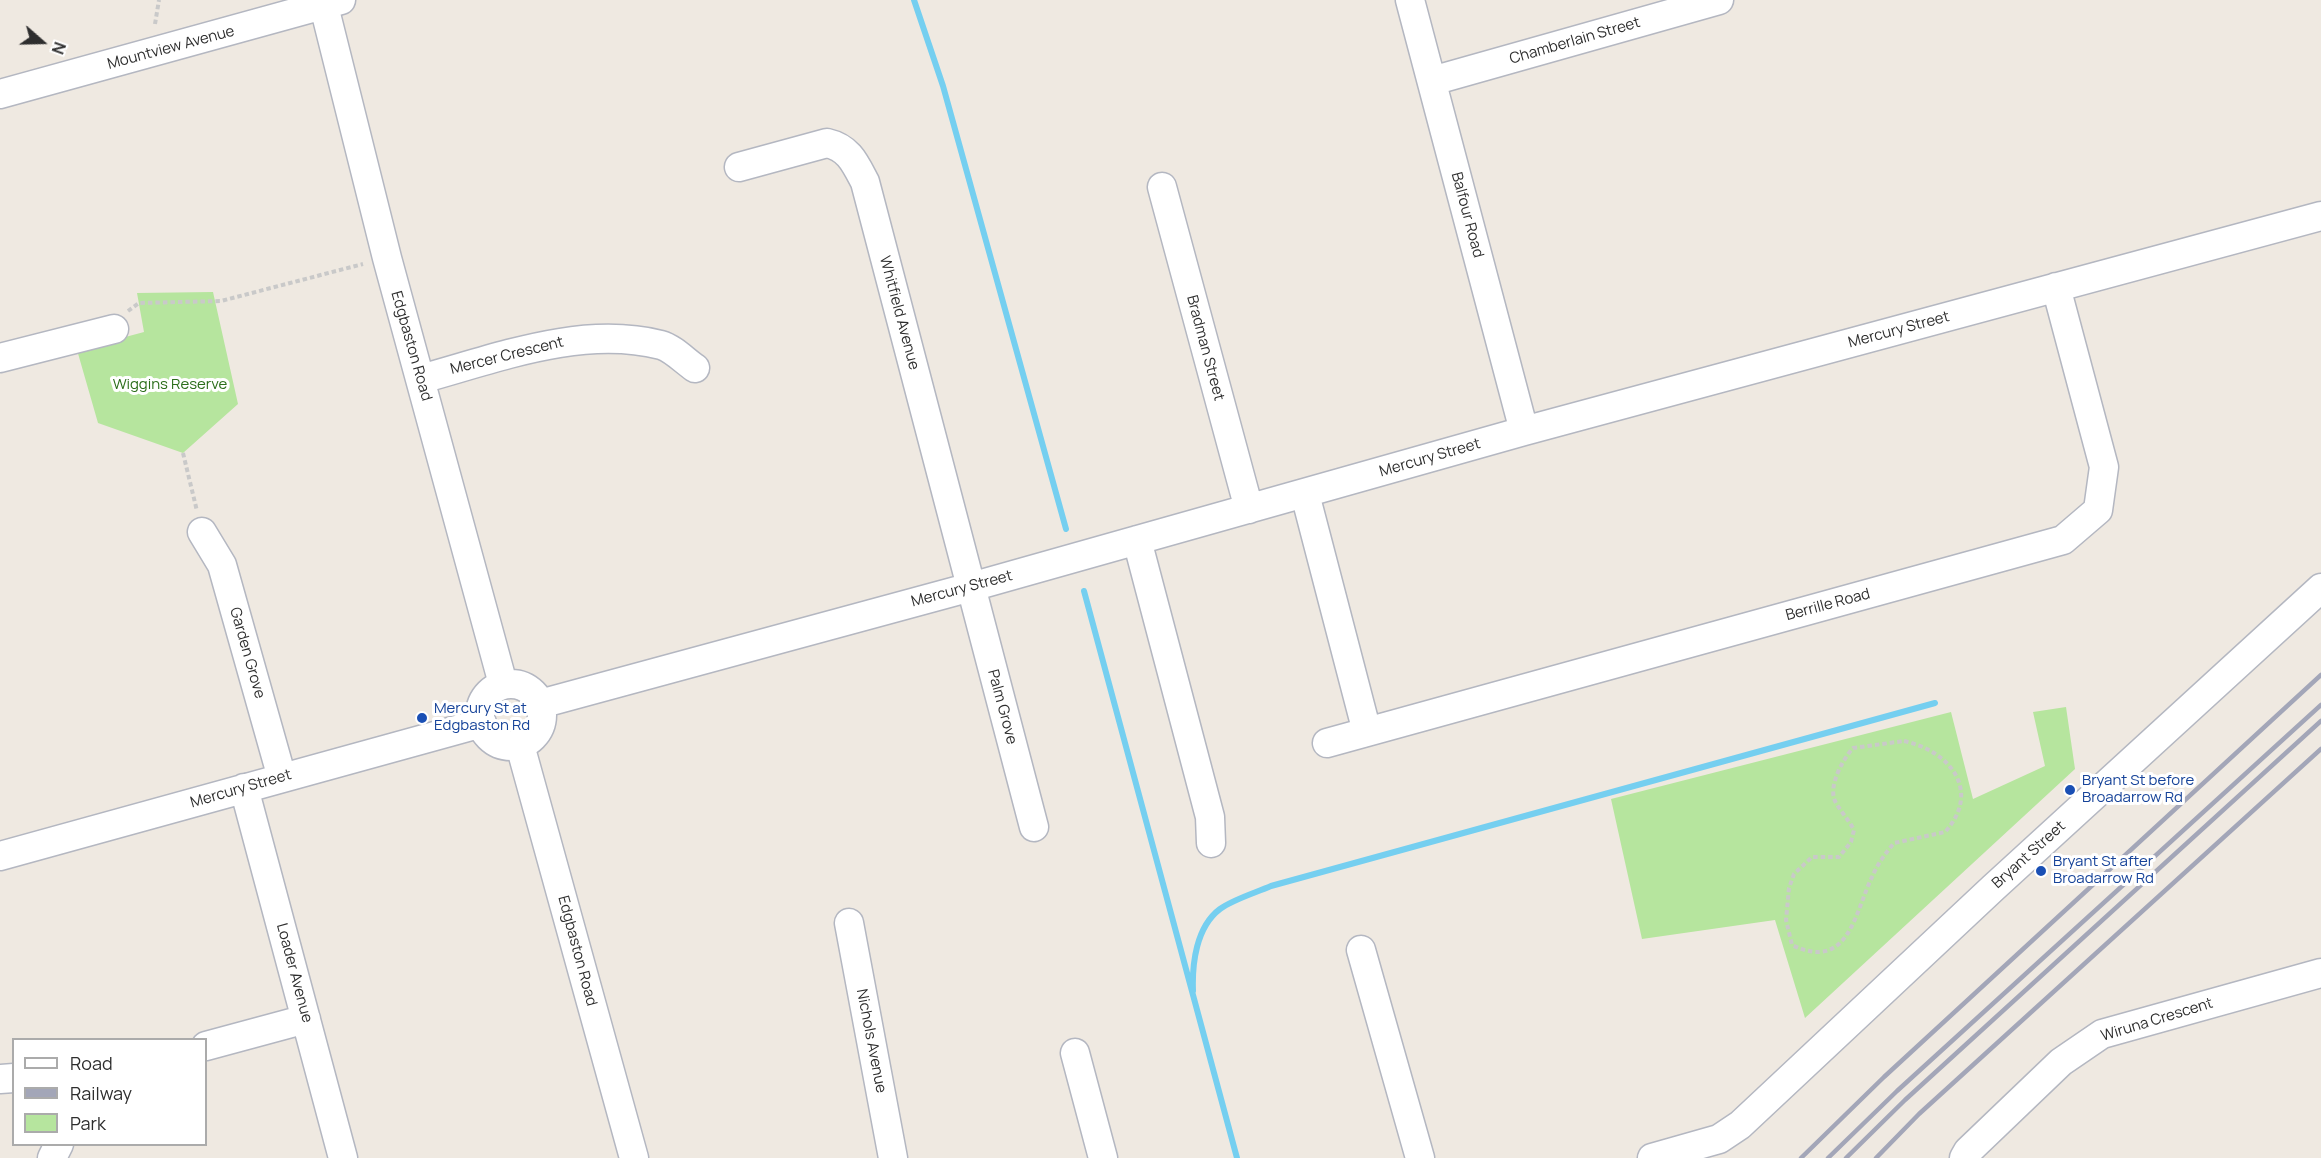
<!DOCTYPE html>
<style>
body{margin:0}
#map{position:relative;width:2321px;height:1158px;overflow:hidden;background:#efe9e1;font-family:Manrope,sans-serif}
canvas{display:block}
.legend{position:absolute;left:12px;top:1038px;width:195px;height:108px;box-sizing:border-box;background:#fff;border:2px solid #ababab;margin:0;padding:8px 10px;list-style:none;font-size:18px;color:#2e2e2e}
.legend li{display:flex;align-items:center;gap:12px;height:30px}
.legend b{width:30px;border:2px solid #ababab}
.north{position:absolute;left:12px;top:12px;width:60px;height:60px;-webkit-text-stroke:4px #fff;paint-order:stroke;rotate:110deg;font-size:16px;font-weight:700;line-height:24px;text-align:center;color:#2e2e2e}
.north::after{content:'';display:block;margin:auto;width:21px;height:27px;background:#2e2e2e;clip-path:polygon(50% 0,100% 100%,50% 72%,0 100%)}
</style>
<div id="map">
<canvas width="2321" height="1158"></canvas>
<ul class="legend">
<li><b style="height:8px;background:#fff"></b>Road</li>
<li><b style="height:8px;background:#a3a6b8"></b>Railway</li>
<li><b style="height:16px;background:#b6e59e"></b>Park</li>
</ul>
<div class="north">N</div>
</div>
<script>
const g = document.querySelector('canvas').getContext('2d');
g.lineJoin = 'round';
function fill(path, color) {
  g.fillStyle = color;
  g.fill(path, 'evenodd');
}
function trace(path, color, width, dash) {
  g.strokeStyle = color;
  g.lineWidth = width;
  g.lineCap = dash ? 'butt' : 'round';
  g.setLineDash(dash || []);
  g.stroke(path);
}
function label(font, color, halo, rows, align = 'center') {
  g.font = font + ' Manrope,sans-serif';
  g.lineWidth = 6;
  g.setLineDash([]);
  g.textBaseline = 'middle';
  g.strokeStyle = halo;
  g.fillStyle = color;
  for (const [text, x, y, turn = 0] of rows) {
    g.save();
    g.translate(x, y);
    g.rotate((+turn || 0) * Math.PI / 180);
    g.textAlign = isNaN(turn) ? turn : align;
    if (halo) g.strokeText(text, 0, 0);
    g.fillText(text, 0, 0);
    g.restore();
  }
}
fill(new Path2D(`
 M213 292 238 404 183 453 98 423 77 350 144 332 137 293Z
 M2066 707 2075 769 1805 1018 1775 920 1642 939 1611 799 1951 712 1973 799 2045 766 2033 712Z`), '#b6e59e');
trace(new Path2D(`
 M914 0 943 86 1066 529
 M1084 591 1237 1158
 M1193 991C1192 964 1196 927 1220 909 1234 899 1255 893 1271 886L1935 703`), '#75cff0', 6);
const minor = new Path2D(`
 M1410 0 1524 431
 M324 6 387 258 503 684
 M1432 81 1719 0
 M0 94 341 0
 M739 167 827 143C849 148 855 163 865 182L1034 827
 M1162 187 1249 509
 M0 358 114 329
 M421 379C498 358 581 325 661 345 672 348 685 361 695 368
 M1305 494 1367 732
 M202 532 222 565 282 778
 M1137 540 1210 817 1211 843
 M480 715a31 31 0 1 1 62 0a31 31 0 1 1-62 0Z
 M540 704 971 587 1524 431 2321 216
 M1327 743 2063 540 2098 510 2104 467 2056 287
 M520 745 634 1158
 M244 788 343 1158
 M0 856 482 723
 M849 923 893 1158
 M1361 950 1420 1158
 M206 1046 306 1019
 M1075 1053 1103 1158
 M0 1079 14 1078
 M52 1158 59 1144
 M1652 1158 1719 1139 1740 1125 1993 888 2321 588
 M1964 1158 1968 1151 2061 1062 2102 1034 2321 973`);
trace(minor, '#b4b7c1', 31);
trace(new Path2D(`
 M155 24 159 0
 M128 311 139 303 221 301 363 264
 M183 453 197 511
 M1904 741C1950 751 1982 791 1945 832L1894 843C1886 853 1878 863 1873 875 1855 910 1850 973 1792 945L1786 920 1789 888 1794 874 1812 857H1839L1851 842 1854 830C1849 820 1840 811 1835 801 1828 786 1843 759 1853 748Z`), '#c9c9c9', 4, [4.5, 3]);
trace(minor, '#fff', 28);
trace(new Path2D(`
 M1801 1158 1884 1077 2321 675
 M1828 1158 1897 1091 2321 705
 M1846 1158 1905 1100 2321 721
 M1876 1158 1919 1114 2321 749`), '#a3a6b8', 4.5);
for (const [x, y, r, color] of [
 [422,718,6,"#1a4fb4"],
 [2070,790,6,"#1a4fb4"],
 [2041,871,6,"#1a4fb4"]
]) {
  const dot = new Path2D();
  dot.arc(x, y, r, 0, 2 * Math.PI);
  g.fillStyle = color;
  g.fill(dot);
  trace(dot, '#fff', 2);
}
label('15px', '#2e2e2e', '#fff', [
 ["Chamberlain Street",1575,41,-16],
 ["Mountview Avenue",171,48,-15],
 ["Balfour Road",1467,215,75],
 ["Whitfield Avenue",899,313,75],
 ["Mercury Street",1899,330,-15],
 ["Edgbaston Road",411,346,74],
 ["Bradman Street",1205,348,75],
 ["Mercer Crescent",507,356,-14],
 ["Mercury Street",1430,458,-16],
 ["Mercury Street",962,589,-15],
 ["Berrille Road",1828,605,-15],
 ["Garden Grove",247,653,74],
 ["Palm Grove",1002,707,75],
 ["Mercury Street",241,789,-16],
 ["Bryant Street",2029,855,-42],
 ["Edgbaston Road",577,951,75],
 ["Loader Avenue",294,973,75],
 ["Wiruna Crescent",2157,1020,-17],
 ["Nichols Avenue",871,1041,79]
]);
label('15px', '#2c6e1b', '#fff', [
 ["Wiggins Reserve",170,385]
]);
label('15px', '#164399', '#fff', [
 ["Mercury St at",434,709],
 ["Edgbaston Rd",434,726],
 ["Bryant St before",2082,781],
 ["Broadarrow Rd",2082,798],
 ["Bryant St after",2053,862],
 ["Broadarrow Rd",2053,879]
], 'left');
</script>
